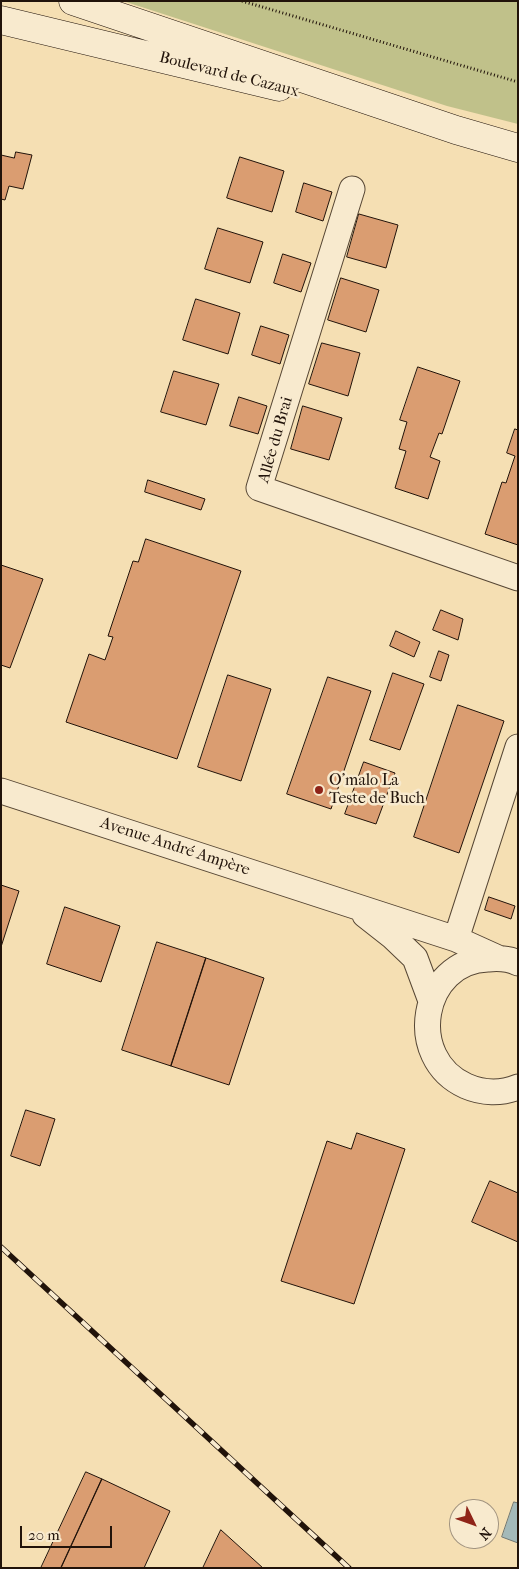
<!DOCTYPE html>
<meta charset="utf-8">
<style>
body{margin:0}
#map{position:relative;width:519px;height:1569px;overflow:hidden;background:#f5dfb3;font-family:"IM FELL French Canon",serif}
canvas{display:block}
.frame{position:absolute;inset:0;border:2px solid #21130a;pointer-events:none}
.north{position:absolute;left:449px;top:1499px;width:50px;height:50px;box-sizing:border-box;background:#f8eace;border:1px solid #a29480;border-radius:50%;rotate:132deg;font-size:14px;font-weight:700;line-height:20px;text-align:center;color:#21130a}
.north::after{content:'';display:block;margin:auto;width:18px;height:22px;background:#8f2418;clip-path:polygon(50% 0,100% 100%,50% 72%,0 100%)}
.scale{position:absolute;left:20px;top:1526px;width:92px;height:22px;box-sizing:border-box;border:2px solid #21130a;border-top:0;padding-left:6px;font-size:15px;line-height:18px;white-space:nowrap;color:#21130a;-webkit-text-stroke:4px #f8eace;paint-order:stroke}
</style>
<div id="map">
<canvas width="519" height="1569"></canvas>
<div class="frame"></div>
<div class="north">N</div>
<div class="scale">20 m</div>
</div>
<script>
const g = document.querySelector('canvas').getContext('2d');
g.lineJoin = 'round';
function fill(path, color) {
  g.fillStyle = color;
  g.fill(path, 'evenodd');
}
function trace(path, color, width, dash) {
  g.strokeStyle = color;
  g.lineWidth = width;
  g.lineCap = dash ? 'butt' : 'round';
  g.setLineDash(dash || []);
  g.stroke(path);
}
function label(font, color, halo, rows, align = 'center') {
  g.font = font + ' "IM FELL French Canon",serif';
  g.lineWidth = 5;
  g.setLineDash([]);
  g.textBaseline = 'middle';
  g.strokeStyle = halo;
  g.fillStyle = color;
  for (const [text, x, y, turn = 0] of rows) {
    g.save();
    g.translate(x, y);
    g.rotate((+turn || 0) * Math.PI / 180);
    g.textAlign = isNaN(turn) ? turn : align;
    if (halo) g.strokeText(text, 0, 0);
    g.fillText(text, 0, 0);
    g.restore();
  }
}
fill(new Path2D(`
 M123 1H518V124L447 106Z`), '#c0c18a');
const water = new Path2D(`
 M514 1502 518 1503V1543L502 1537Z`);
fill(water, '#a3b9b9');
trace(water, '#6f7773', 1);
const building = new Path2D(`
 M16 152 32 155 23 189 9 186 5 200 1 199V155L14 158Z
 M240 157 284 171 272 212 227 198Z
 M304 183 332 192 323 221 296 212Z
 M359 214 398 225 386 268 347 257Z
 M218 228 263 242 250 283 205 269Z
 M283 254 311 263 301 292 274 283Z
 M341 278 379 290 366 332 328 320Z
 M196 299 240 313 228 354 183 340Z
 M261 326 289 335 280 364 252 355Z
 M322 343 360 353 348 396 309 384Z
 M418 367 460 381 442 434 439 433 430 457 440 461 428 499 395 488 406 451 399 449 407 422 400 420Z
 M174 371 219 384 206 425 161 412Z
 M239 397 267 406 258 434 230 426Z
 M303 406 342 418 329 460 291 449Z
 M515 429 518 430V545L485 534 502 482 506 483 515 456 507 453Z
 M148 480 205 499 201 510 145 492Z
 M146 539 241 571 177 759 66 722 89 654 105 660 113 637 108 636 133 561 138 562Z
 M1 565 43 579 10 668 1 665Z
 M441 610 463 619 458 640 433 630Z
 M396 631 420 642 414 657 390 646Z
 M439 651 449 655 441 681 430 677Z
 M393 673 424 684 400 750 370 740Z
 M228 675 271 689 241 781 198 767Z
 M328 677 371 691 331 809 287 794Z
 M458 705 504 721 459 853 414 837Z
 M364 762 395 773 376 824 345 814Z
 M1 885 19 891 1 947Z
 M489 897 515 906 511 919 485 910Z
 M65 907 120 926 101 982 47 964Z
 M157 942 206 958 171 1066 122 1050Z
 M206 958 264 978 229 1085 171 1066Z
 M26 1110 55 1119 40 1166 11 1156Z
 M357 1133 405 1149 354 1304 281 1281 327 1141 351 1149Z
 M490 1181 518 1193V1242L472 1222Z
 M86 1472 102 1479 61 1568H41Z
 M102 1479 170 1511 144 1568H61Z
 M221 1530 263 1568H203Z`);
fill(building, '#da9d71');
trace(building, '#21130a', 1);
const street = new Path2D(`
 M352 189 259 488 518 578
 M1 791 456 939 498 958
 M365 915 393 937 415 958 431 1001
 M456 939 518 747
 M518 963C508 958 498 958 488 959 421 961 404 1058 466 1086 482 1093 501 1094 518 1087`);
const secondary = new Path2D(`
 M73 1 456 130 518 148
 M1 20 279 87`);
trace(street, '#564634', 27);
trace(secondary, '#21130a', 29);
trace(new Path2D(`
 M242 1 518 82`), '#21130a', 3, [1, 2.5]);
trace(street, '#f8eace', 25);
trace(secondary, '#f8eace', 28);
const rail = new Path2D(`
 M1 1247 349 1568`);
trace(rail, '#21130a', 5.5);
trace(rail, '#f8eace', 4, [11]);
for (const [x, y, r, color] of [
 [319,790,5,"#8f2418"]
]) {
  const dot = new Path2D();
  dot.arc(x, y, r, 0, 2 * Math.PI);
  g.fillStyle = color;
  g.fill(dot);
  trace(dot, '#f8eace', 2);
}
label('16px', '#21130a', '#f8eace', [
 ["Boulevard de Cazaux",229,75,14],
 ["Allée du Brai",276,440,-74],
 ["Avenue André Ampère",175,847,18]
]);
label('16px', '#21130a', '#f8eace', [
 ["O'malo La",329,781],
 ["Teste de Buch",329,799]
], 'left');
</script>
